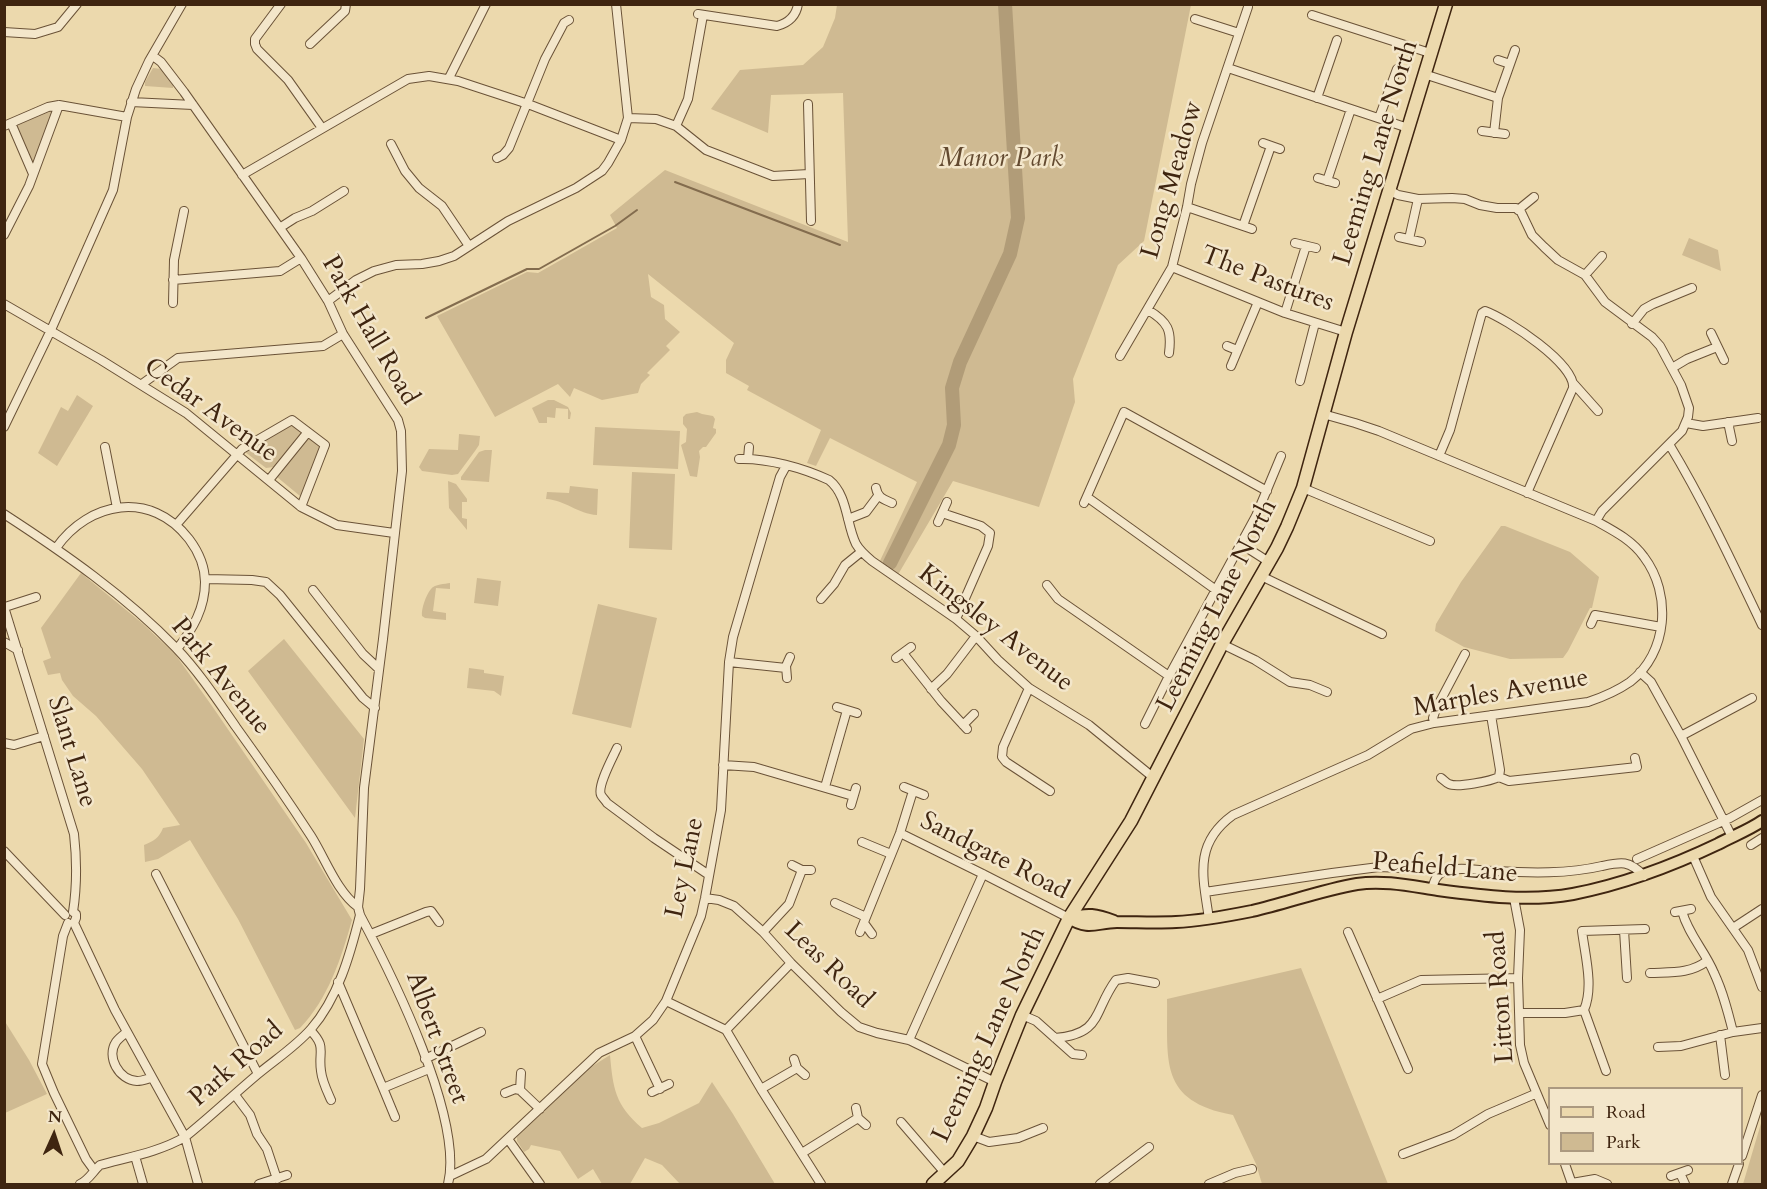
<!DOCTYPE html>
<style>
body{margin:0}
#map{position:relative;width:1767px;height:1189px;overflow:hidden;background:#ecd9ad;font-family:Cardo,serif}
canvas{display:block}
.frame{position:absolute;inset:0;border:6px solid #3f2510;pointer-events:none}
.legend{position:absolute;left:1548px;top:1087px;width:195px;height:78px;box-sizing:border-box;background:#f3e6ca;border:2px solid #ab9980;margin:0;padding:8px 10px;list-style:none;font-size:18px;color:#3f2510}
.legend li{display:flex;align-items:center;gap:12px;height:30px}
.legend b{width:30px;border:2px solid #ab9980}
.north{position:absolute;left:24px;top:1105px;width:60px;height:60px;-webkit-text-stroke:4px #f3e6ca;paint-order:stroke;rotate:3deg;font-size:16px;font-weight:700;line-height:24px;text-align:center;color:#3f2510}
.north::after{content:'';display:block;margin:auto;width:21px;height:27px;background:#3f2510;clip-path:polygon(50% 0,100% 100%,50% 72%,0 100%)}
</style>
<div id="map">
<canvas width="1767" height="1189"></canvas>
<div class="frame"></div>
<ul class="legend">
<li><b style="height:8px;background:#ecd9ad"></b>Road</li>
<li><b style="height:16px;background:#cfba92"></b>Park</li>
</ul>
<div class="north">N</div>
</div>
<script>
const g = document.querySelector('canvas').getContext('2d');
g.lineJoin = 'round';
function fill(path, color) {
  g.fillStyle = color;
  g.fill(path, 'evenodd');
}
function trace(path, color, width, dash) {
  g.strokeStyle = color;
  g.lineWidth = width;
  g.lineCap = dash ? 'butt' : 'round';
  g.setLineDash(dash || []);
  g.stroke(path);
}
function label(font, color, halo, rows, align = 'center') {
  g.font = font + ' Cardo,serif';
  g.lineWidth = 5;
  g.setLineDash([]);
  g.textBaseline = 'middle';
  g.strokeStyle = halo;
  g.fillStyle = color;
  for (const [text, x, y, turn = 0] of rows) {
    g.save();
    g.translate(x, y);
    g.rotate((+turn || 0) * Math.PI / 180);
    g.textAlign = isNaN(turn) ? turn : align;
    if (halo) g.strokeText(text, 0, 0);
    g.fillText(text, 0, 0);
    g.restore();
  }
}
fill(new Path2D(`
 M837 5H1191L1144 241 1118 265 1073 379 1075 402 1039 507 953 481 896 578 878 565 917 482 830 438 816 466 807 463 821 430 747 390 749 386 726 373V360L734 343 648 274 651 297 664 305 665 319 680 332 666 346 670 350 647 373 650 375 641 384 638 393 602 400 574 388 570 397 558 384 495 417 437 316 527 272 538 273 617 228 610 215 665 170 848 242 843 93 771 95 768 133 711 109 740 70 803 65 823 47 835 18Z
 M153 68 162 69 173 84V88L145 86V82Z
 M49 110 52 112 34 161 32 162 30 161 16 125Z
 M1689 238 1718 250 1721 271 1682 255Z
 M77 395 93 406 57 466 38 453 61 407 68 411Z
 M548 400H554L568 407 571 413 570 419H568V409L556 408 555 418 547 417V423H539L532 408Z
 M697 412 702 414 713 416 715 419 713 428 716 429V433L706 447H703L699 451 700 457 697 477 690 476 681 445 686 442 687 429 683 424V417L686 414Z
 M289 425H294L302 433V436L274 467 266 468 245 452V451Z
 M595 427 680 431 678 469 593 465Z
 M459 434 480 436 479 445 475 451 458 474 452 475 422 471 419 467 429 449 458 450Z
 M306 439H310L319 445 320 449 302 496H300L277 477 279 472Z
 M485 450H492L489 482 461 480V477L479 452Z
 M632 472 675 474 672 550 629 548Z
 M448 481 456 484 467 499V502H462V518L467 519V530L449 508Z
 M570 486 598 489 597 515C578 514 565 500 546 499L547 492 569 493Z
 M1501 526H1505L1570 552 1599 577 1592 608H1590L1568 651 1563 658 1510 659 1464 647 1435 631 1436 624 1461 582Z
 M81 573 142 623 175 654 212 706 306 843 352 920C341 959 328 999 300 1028L295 1030 238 919 190 840 158 859 145 862 144 845C154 841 159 838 163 828L180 825 142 769 96 716 73 696 62 680 60 673 48 675 43 661 51 658 41 628Z
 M477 578 501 581 498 606 474 603Z
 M450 583V589L436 588 433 611 446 613V620L425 618 422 616C421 609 426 595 431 589 435 584 445 584 450 583Z
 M598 604 657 618 631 728 572 714Z
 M284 639 364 739 355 818 248 671Z
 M469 668 484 670V673L504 676 501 696 494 691 467 688Z
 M1301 968 1388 1184H1262L1256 1164 1233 1115C1158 1101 1168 1061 1167 999Z
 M4 1020 29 1060 47 1094 5 1113Z
 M610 1055C613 1088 615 1105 642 1128L659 1123 699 1103 712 1082 733 1114 775 1184H680L662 1165 645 1158 630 1184H602L593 1169 578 1179 560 1151 531 1145 529 1149 524 1152 517 1141V1137L591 1067Z
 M1762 1120V1184H1743Z`), '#cfba92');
trace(new Path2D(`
 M675 182 840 245
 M426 318 527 269H539L615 226 637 210`), '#836c4e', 2);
trace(new Path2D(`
 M890 563 949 445 954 425 952 388 960 362 1010 254 1018 218 1005 4`), '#b19c78', 14);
const minor = new Path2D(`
 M281 4 255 39V44L257 49 288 80 322 128
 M698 14 777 26C788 23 796 17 798 4
 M1312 15 1430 53
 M1195 19 1239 33
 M4 32 35 34 58 27 77 4
 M310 44 345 11 346 4
 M153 56 161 62 184 92 301 258 328 301 343 334 398 420 401 431 402 471 383 639 364 788 360 889 358 907 360 915C392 975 464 1119 448 1184
 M1498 60 1510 64
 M1228 68 1408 128
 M1424 74 1498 98
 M449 78 486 4
 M1317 98 1337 40
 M131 102 193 105
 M808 104 811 221
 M628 118 656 119 676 126 688 99 703 15
 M1379 118 1397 69
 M11 123 33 174
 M4 126 48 107 59 105 127 117
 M676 126 706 150 773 176 809 174
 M1482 131 1505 134
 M1494 133 1498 98 1515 50
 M1263 143 1280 149
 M391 144 405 171 419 188 442 206 469 246
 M497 158 503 155 509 148 545 59 564 23 569 20
 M242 175 408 79 429 76 458 81 528 104 621 140
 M1318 178 1335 183
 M1327 181 1351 109
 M1389 190 1398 195 1418 199 1452 198 1465 199 1480 205 1497 208H1516L1521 212 1532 235 1544 247 1558 260 1585 275 1605 302 1652 337 1660 346 1681 385 1689 408 1688 417 1682 431 1669 444
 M1187 207 1252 229
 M1518 210 1534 197
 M1243 226 1271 146
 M281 227 295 218 312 211 344 191
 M4 235 29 186 59 105
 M1399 237 1421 242
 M1409 239 1418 199
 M1295 243 1316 248
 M1172 267 1285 313 1346 332
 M1585 275 1602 256
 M173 280 280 271 301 258
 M328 301 356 280 374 271 396 265 422 264 439 261 454 256 508 221 576 188 602 171 608 163 621 140 628 118 616 4
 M173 303 174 260 184 211
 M4 304 101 360 186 413 301 507 337 525 394 533
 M1148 310C1168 322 1172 330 1169 353
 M1285 313 1306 246
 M1632 324 1644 309 1653 304 1692 288
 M1711 333 1724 360
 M1227 346 1237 350
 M1120 356 1172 267 1187 207 1191 184 1202 143 1248 7
 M1231 366 1258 302
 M1672 368 1687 359 1717 347
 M1300 381 1315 323
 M1573 383 1598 411
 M142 384 178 358 323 346 343 334
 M1728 422 1732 441
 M1686 423 1703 426 1758 418
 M4 427 51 330 113 190 127 117 136 89 149 61 182 4
 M105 447 117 508
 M1439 456 1450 430 1480 320 1482 313 1485 311C1507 319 1576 364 1573 388L1527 493
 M739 459C768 458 803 468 829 480 848 495 846 524 856 544 860 551 866 556 872 561L956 619 976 636 998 660 1029 688 1089 725 1154 778
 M748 459 749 447
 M269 480 307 433
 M876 488C878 498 883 499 892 503
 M1303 488 1430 541
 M1087 497 1216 590
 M1084 503 1124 412 1267 491
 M942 513 981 526 990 533 988 546 956 619
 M4 514C64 553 126 596 176 648 199 672 218 701 236 727 262 763 287 799 311 836 325 858 337 892 358 907
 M848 519 866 512 878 496
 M1596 521 1602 511 1669 444C1704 502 1733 564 1762 625
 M938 522 947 502
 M176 525 242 449 292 420 325 445 301 507
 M1241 544 1269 562
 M56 548C89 501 151 490 189 539 198 551 205 567 205 582 205 608 193 629 177 649
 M1261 576 1382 634
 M206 579 252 580 266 582 280 595 363 698 375 708
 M1047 585 1058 599 1169 676
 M313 590 363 654 379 669
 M821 599 834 584 845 565 861 552
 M4 607 74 834C77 861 77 886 73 912L76 914V918L74 923
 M5 607 36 597
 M1591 624 1595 615 1661 627
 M4 642 18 650
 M1222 644 1255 660 1290 682 1310 685 1327 692
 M903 653 941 701 967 729
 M896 658 911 647
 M729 662 786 668
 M1640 672 1651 682 1681 736 1732 837
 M787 678 786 666 790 657
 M1029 688 1003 747 1002 757 1006 762 1050 791
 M931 689 947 674 976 636
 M837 707 857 713
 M1491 715 1500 770 1499 777
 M1434 723 1433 718 1436 709 1465 654
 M1145 724 1169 676 1256 516 1281 456
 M963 725 974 714
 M1681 736 1752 698
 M4 743 14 745 44 736
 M617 748C613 757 597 786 601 795 602 797 606 801 607 803L654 838 709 875
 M723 765 754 767 853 796
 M1441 778C1444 780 1446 783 1449 784 1457 788 1491 781 1499 777L1509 781 1637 767 1635 758
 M825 787 847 710
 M904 787 924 795
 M851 805 856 788
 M900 833 983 874 1069 918
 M862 842 891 854
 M1751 845 1762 838
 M4 851 65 915
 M1693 856 1711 897 1748 950 1762 987
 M1637 859 1730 818 1762 800
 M792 865 802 870H811
 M156 874 258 1074
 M1432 889C1434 882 1436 874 1445 871 1460 866 1480 871 1495 871 1530 873 1568 874 1602 866 1621 862 1629 860 1644 876
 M1205 892 1332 873 1379 867 1449 870
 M705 898 719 900 734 906 763 932 791 963 841 1012 859 1027 877 1033 909 1040 995 1082
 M1514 898 1520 930 1518 978 1520 1045 1524 1063 1550 1125
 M835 903 866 917
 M1682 911C1688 934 1705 951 1714 973 1723 992 1728 1012 1733 1032
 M1675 912 1691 909
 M1209 919C1203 877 1193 844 1233 815L1368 755 1411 729 1434 723 1588 702C1603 697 1617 691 1630 682 1668 653 1672 594 1644 557 1632 540 1614 531 1596 521L1379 431 1355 423 1323 414
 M68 923 63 936 42 1064 54 1093 86 1159 94 1170
 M74 923 115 1010 185 1137 198 1184
 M864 923 872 934
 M1733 928 1762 909
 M1624 930 1627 978
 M763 932 789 904 802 870
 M860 932 900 833 913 791
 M1348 932 1408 1069
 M371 934 426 912 431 911 439 922
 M1650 973C1671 972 1690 974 1707 961
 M338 982 383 1088 429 1069
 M1377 999 1421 980 1518 978
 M666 1001 726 1030 761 1089 821 1184
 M1584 1010 1606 1071
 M1520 1013H1565L1584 1010C1594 987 1585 955 1582 931L1645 929
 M1022 1015 1036 1021 1073 1054 1082 1055
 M310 1030C327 1047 318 1051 321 1071 322 1081 327 1091 331 1100
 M726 1030 791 963
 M127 1032C123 1035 119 1038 116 1042 106 1057 119 1080 137 1081 142 1081 147 1079 151 1078
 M1720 1035 1725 1075
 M635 1036 660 1089
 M1055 1038C1103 1034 1093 1011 1116 980L1128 978 1155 983
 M909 1040 983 874
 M1658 1047 1681 1046 1733 1032 1762 1028
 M425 1059 481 1032
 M794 1059 797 1068 805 1075
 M383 1088 395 1117
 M761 1089 797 1068
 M520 1090 521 1073
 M652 1092 669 1084
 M505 1093 515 1089 520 1090 540 1109
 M235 1095 250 1115 257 1134 267 1149 277 1179
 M856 1108 858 1118 866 1125
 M901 1122 945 1173
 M973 1136 989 1142 1018 1138 1043 1128
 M508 1139 540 1184
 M802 1153 858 1118
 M1403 1154 1453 1135 1488 1114 1535 1094
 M135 1156 143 1184
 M1742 1156 1762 1095
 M1565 1164 1572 1184
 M1680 1173 1685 1184
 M450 1176 486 1159 599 1053 635 1036 653 1020 666 1001 701 916 705 898 721 810 729 662 733 637 780 477 786 466
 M1671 1176 1688 1170
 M1572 1183 1595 1179 1607 1184
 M80 1184C89 1180 93 1171 100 1165 129 1157 159 1152 185 1137 210 1117 233 1095 258 1074 276 1059 295 1047 311 1029 338 998 350 955 360 915
 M259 1184 287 1175
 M1100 1184 1149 1147
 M1209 1184 1235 1173 1252 1169
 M1732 1184 1739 1164`);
const major = new Path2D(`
 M1069 918C1089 931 1097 922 1117 922 1137 922 1156 923 1176 922 1201 921 1227 916 1252 911 1287 903 1322 890 1357 884 1384 880 1411 886 1438 890 1483 896 1528 902 1573 894 1624 884 1672 866 1718 844 1733 836 1749 830 1762 821
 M1069 918C1088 913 1096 914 1114 921`);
const highway = new Path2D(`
 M933 1184 958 1161 973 1136 986 1108 995 1082 1022 1015 1069 918 1131 821 1222 644 1277 548 1287 527 1303 488 1346 332 1446 4`);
trace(minor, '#6a5237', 10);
trace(major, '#3f2510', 14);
trace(highway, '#3f2510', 15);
trace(minor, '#f3e6ca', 8);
trace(major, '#ecd9ad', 10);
trace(highway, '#ecd9ad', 12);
label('26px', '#3f2510', '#f3e6ca', [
 ["Leeming Lane North",1377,153,-73],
 ["Long Meadow",1173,180,-74],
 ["The Pastures",1267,280,21],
 ["Park Hall Road",369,331,60],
 ["Cedar Avenue",210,411,36],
 ["Leeming Lane North",1218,606,-63],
 ["Kingsley Avenue",995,629,38],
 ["Park Avenue",220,677,51],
 ["Marples Avenue",1501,694,-10],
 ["Slant Lane",71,752,73],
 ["Sandgate Road",994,857,27],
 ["Ley Lane",686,868,-78],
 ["Peafield Lane",1445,869,5],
 ["Leas Road",828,966,44],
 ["Litton Road",1502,997,-94],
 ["Leeming Lane North",990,1035,-65],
 ["Albert Street",436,1038,70],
 ["Park Road",237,1065,-41]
]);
label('italic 26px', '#634a30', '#f3e6ca', [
 ["Manor Park",1001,160]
]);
</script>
